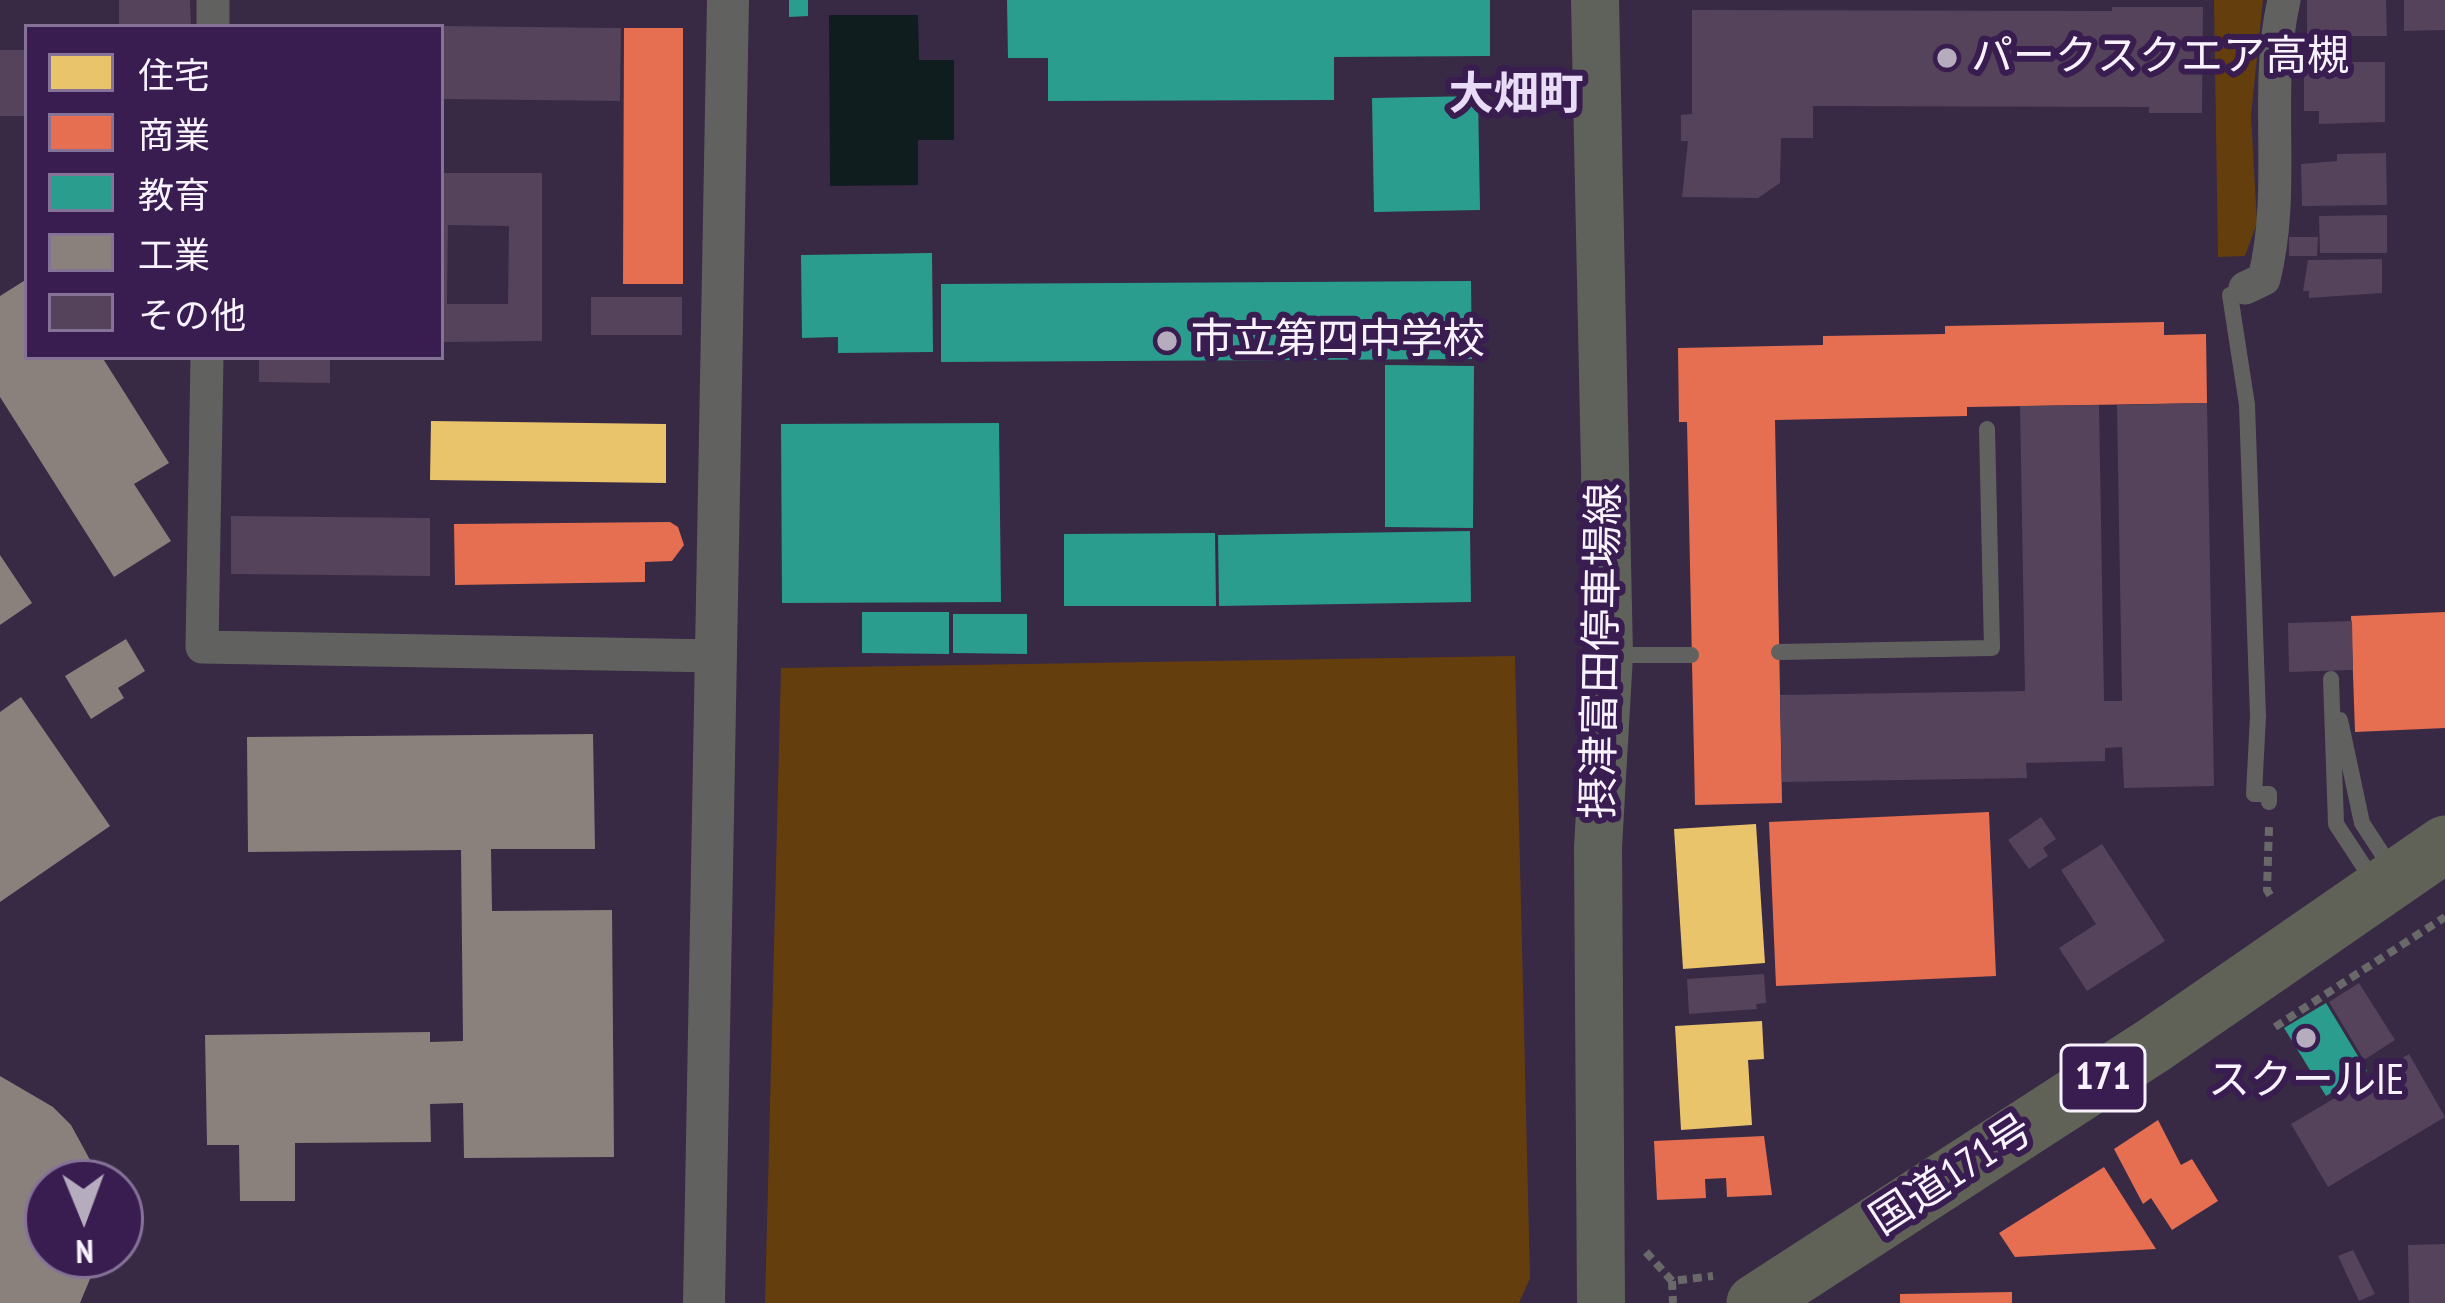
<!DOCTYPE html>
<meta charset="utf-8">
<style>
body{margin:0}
#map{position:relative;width:2445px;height:1303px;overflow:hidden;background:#382945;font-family:"PT Sans Narrow","Noto Sans JP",sans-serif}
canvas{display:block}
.legend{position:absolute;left:24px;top:24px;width:420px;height:336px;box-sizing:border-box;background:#391d51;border:3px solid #857297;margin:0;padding:15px 21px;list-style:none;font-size:36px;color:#f8f2ff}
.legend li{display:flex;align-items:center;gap:24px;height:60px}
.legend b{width:60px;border:3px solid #857297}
.north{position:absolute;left:24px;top:1159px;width:120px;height:120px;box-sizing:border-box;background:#391d51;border:3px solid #857297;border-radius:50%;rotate:179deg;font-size:33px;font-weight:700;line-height:48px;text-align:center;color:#f8f2ff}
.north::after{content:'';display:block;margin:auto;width:42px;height:54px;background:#b5acbe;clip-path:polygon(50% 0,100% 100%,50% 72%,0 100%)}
</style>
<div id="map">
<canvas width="2445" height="1303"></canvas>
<ul class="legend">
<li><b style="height:33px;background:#e9c46a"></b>住宅</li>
<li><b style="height:33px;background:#e76f51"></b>商業</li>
<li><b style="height:33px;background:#2a9d8f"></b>教育</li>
<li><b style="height:33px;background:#8a817c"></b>工業</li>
<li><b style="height:33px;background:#54435a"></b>その他</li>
</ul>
<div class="north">N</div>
</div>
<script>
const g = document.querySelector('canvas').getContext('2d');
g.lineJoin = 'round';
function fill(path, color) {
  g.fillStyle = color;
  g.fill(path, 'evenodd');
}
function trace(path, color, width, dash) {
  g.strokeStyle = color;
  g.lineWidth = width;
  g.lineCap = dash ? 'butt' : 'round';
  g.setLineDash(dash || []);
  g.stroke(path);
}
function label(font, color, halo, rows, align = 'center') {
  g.font = font + ' "PT Sans Narrow","Noto Sans JP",sans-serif';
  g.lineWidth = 12;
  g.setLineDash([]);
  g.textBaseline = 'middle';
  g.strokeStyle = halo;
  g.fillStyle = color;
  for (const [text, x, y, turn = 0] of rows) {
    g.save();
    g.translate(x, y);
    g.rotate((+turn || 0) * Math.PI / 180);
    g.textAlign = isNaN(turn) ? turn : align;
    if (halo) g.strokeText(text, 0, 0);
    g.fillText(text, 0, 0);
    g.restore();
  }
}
fill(new Path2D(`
 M2214 0H2263L2251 115 2257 223 2245 256 2218 257Z
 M1515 656 1530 1278 1519 1303H765L781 668Z`), '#653e0e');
fill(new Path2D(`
 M829 15H918L919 60H954V140H918V185L830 186Z`), '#0f1d1e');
fill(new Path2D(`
 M431 421 666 424V483L430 480Z
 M1756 824 1765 963 1683 969 1674 829Z
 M1762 1021 1764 1059 1748 1060 1752 1125 1681 1130 1675 1026Z`), '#e9c46a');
fill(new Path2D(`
 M624 28H683V284H623Z
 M2164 322V335L2206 334 2207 403 1967 407V416L1775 420 1782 803 1695 805 1687 422H1679L1678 348 1823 345V336L1945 334V326Z
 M670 522 678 527 684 545 672 561 645 562V582L455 585 454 524Z
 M2445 612V728L2355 732 2351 616Z
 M1989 812 1996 976 1776 986 1769 822Z
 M2158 1120 2181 1165 2192 1159 2218 1201 2172 1230 2151 1198 2143 1204 2114 1149Z
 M1764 1136 1772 1195 1727 1197 1726 1178 1705 1179 1706 1198 1657 1200 1654 1141Z
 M2104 1167 2156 1249 2015 1257 1999 1233Z
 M2012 1292V1303H1900V1294Z`), '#e76f51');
fill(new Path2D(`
 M789 0H808V16L789 17Z
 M1007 0H1490V56L1334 57V100L1048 101V58H1008Z
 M1478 96 1480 210 1374 212 1372 98Z
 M932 253 933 352 838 353V337L802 338 801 255Z
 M1471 281 1472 359 941 362V284Z
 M1385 365 1474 366 1473 528 1385 527Z
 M999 423 1001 602 782 603 781 424Z
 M1470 531 1471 602 1219 606 1218 535Z
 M1215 533 1216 606H1064V534Z
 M862 612H949V654L862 653Z
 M953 614H1027V654L953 653Z
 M2326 1003 2367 1071 2326 1096 2284 1028Z`), '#2a9d8f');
fill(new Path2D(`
 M27 279V357H102L169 463 134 484 171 541 114 577 0 397V296Z
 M0 555 32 603 0 625Z
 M126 639 145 671 118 688 124 698 91 719 65 676Z
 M21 697 110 826 0 902V712Z
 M593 734 595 849H491L492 911 612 910 614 1157 464 1158 463 1103 430 1104 431 1142 295 1143V1201H240L239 1145H207L205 1035 430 1032V1042L463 1041 461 850 248 852 247 737Z
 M0 1076 53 1107 71 1125 95 1169 99 1183H48V1255H100L80 1303H0Z`), '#8a817c');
fill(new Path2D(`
 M119 0H190L191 27H119Z
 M2307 0H2386L2387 36H2307Z
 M2404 0H2445V30L2404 31Z
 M2112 7H2203L2202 113H2149V107L1813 106V138H1781L1780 183 1758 198 1682 197 1688 141H1681V115L1692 114V10L2112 11Z
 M441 26 621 28 620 101 441 99Z
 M0 50H27V116H0Z
 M2304 62H2385V122L2319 124V111H2304Z
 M2386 153 2387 205 2302 206 2301 164 2337 161V154Z
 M441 173H542V341L441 342ZM448 225 509 226 508 304H447Z
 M2387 215V253H2320L2319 216Z
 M2289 237H2318L2317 256H2289Z
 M2382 259V293L2309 298V291H2303L2308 260Z
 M591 297H682V335H591Z
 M259 357H330V383L259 382Z
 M2207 403 2214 786 2124 788 2122 747 2105 748V761L2026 763 2027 778 1782 782 1780 695 2025 691 2020 406 2099 405 2104 701H2122L2117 405Z
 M231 516 430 518V576L231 574Z
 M2352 621 2353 670 2289 672 2288 623Z
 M2041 817 2056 839 2043 848 2048 856 2029 869 2008 840Z
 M2102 844 2165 941 2087 991 2059 948 2096 924 2061 870Z
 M1764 974 1766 1003 1756 1004 1757 1009 1689 1014 1687 979Z
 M2359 983 2395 1040 2364 1060 2329 1002Z
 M2409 1054 2445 1117 2328 1187 2291 1124Z
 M2445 1244V1303H2409L2408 1245Z
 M2353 1250 2375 1294 2359 1301 2338 1256Z`), '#54435a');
trace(new Path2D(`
 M2269 827 2267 890 2273 900
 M2275 1027 2445 917
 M1646 1252 1672 1281 1713 1276
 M1672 1281 1673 1303`), '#6a696a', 8, [9, 6]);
trace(new Path2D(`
 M2245 288 2230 295 2247 405 2258 716 2254 794H2269V802
 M1779 652 1992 648 1987 429
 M1610 655H1691
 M2331 679 2336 824 2374 882
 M2340 720 2362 823 2392 869`), '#61625f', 16);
trace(new Path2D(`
 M213 27V0
 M2245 288 2264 279C2287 187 2263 93 2284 0
 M207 357 202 647 718 656`), '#61625f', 33);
trace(new Path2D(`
 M704 1303 728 0`), '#61625f', 42);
trace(new Path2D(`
 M1595 0 1609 655 1598 847 1601 1303`), '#5f625b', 48);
trace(new Path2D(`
 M1755 1303 2154 1045 2445 844`), '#606258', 57);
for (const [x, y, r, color] of [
 [1947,58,12,"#b5acbe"],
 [1167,341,12,"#b5acbe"],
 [2306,1038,12,"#b5acbe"]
]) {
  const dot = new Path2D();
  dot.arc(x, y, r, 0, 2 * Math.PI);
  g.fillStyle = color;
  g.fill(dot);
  trace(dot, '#391d51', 4.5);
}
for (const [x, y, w] of [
 [2103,1078,84]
]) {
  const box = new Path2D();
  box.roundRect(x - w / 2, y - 33, w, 66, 9);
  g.fillStyle = '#391d51';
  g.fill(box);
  trace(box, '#f8f2ff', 3);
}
label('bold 39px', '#f8f2ff', null, [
 ["171",2103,1078]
]);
label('42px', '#f8f2ff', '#391d51', [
 ["パークスクエア高槻",1971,58],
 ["市立第四中学校",1191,341],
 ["スクールIE",2306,1082,"center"]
], 'left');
label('42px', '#f8f2ff', '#391d51', [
 ["摂津富田停車場線",1603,651,-89],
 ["国道171号",1952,1176,-33]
]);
label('bold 45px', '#e8dcf6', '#391d51', [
 ["大畑町",1516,96]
]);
</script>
